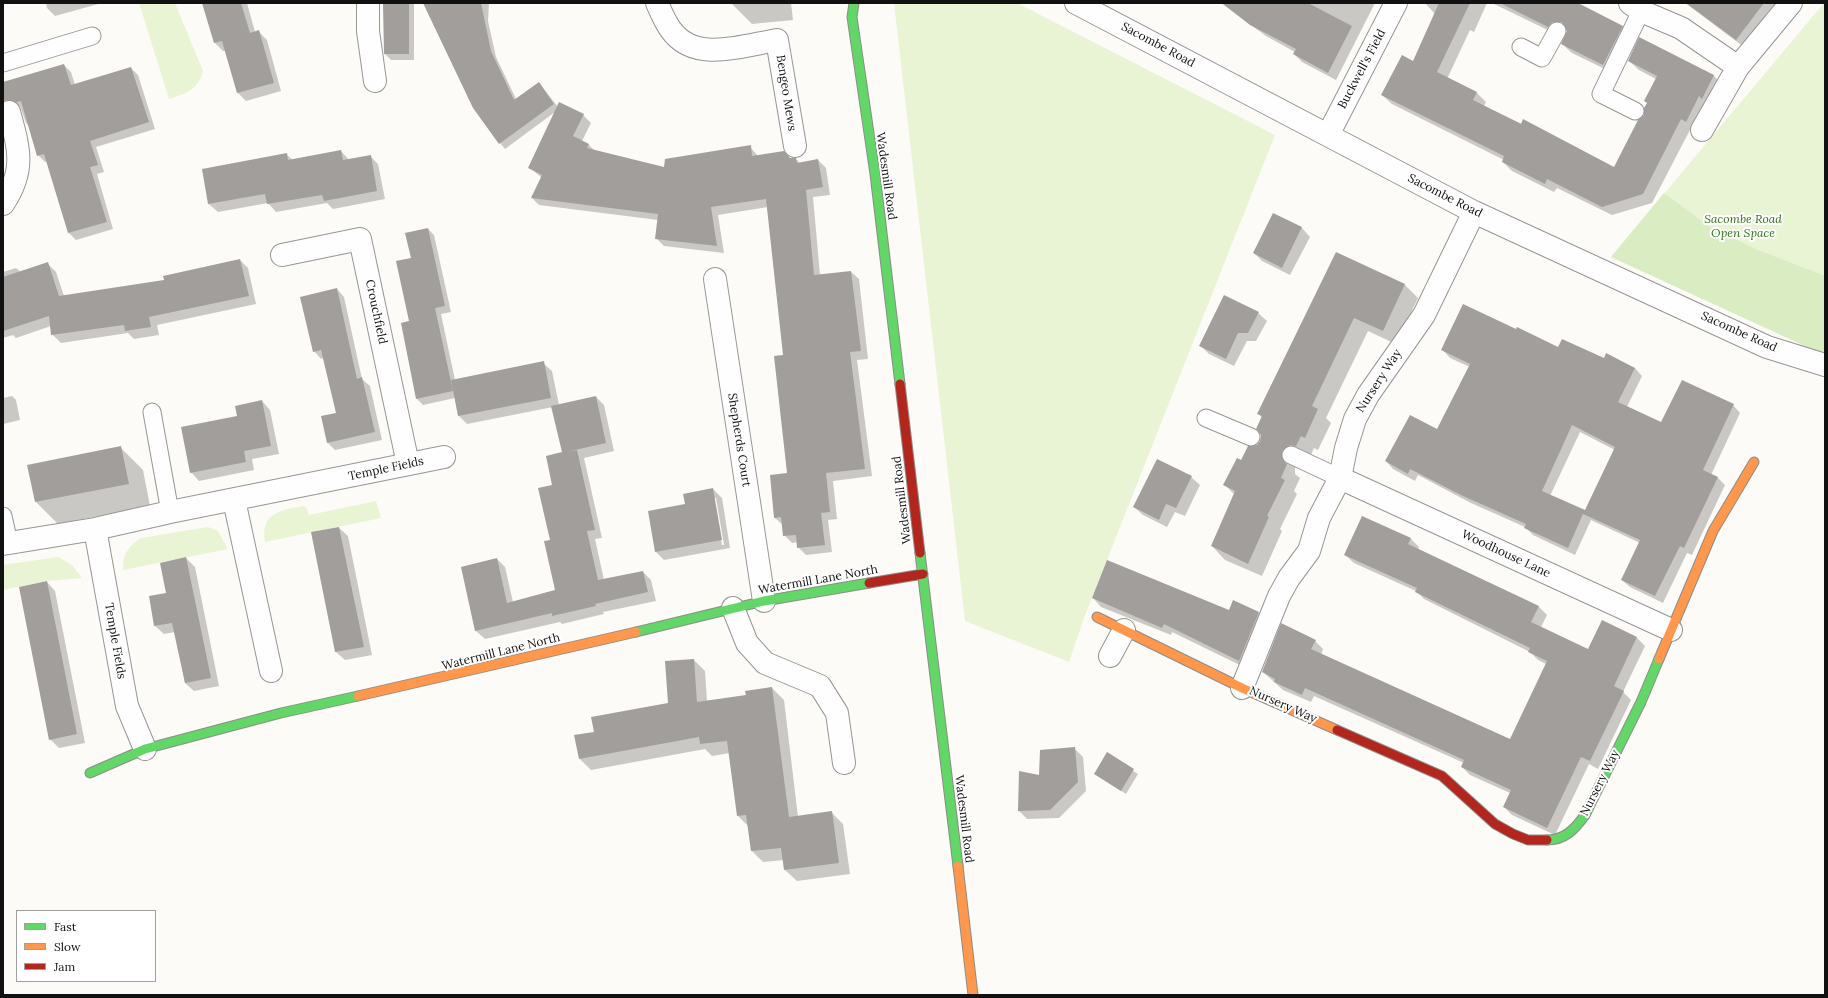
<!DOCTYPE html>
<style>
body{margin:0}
#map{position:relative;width:1828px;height:998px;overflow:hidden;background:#fcfbf7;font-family:Lora,serif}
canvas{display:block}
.frame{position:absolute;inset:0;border:4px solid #111;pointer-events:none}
.legend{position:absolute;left:16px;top:910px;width:140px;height:72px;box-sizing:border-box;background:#fff;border:1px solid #a0a0a0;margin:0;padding:5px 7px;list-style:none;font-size:12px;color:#111}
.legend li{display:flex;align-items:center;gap:8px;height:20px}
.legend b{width:20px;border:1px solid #a0a0a0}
</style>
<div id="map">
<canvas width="1828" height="998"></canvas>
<div class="frame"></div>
<ul class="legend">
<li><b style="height:5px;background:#63d668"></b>Fast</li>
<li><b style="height:5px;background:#ff974d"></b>Slow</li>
<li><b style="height:5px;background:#b3261e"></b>Jam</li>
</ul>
</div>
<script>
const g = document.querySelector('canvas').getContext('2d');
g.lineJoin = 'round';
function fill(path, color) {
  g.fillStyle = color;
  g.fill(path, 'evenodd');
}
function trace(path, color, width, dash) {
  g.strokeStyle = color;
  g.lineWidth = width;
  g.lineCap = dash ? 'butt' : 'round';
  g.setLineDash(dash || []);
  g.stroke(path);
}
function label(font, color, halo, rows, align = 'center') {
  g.font = font + ' Lora,serif';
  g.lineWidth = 4;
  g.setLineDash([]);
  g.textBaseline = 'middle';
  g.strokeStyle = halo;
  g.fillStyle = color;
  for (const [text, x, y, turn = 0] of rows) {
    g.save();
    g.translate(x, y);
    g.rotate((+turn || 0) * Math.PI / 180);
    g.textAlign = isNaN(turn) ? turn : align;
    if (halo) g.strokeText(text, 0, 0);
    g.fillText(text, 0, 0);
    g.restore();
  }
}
fill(new Path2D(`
 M139 3H175L203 71C198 90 187 93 169 99Z
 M894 3H1017L1275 135 1084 618 1069 662 965 621Z
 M1824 3H1825V352L1805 346 1611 257Z
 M376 501 381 518 265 542C260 513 281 510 303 506L306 507 309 515Z
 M208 527 218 531 228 549 123 570C122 555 128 546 141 538Z
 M58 557 72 565 82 578 47 581 3 590V565Z`), '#e9f4d5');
fill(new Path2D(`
 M1664 193 1710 227 1758 250 1825 276V352L1805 346 1611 257Z`), '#daecc2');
fill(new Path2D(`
 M46 3H102L55 16 47 8Z
 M203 3H247L255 32 258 31 267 40 281 91 246 101 238 93 225 51H223L215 43Z
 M384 3H414V60H391L385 54Z
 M424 3H489L488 21 496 57 516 99 539 83 558 107 583 115 591 123 582 141 588 144 595 151 664 168 750 147 758 156 796 159 800 163 818 160 826 168 830 195 813 197 820 275 851 272 859 279 868 359 857 360 872 476 833 481 837 519 828 520 832 552 806 555 798 547V542L792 543 784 535 783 525 775 518 788 474 784 356 768 207 718 215 724 253 664 246 656 238 658 220 539 205 532 198 542 178 529 167 555 112 505 149 500 143Z
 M731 3H791L793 20 752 24Z
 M1221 3H1375L1336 80 1302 62 1294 54 1295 52 1266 36Z
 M1425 3H1487L1474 32 1470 30 1447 79 1477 93 1486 102 1484 106 1615 168 1645 116 1656 79 1639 70 1629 61 1714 76 1723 85 1695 130 1691 128 1652 203 1612 215 1557 188 1554 192 1512 171 1503 162 1504 160 1392 104 1382 95 1414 62 1435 14Z
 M1492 3H1573L1622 26 1631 36 1613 73 1572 53 1562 44 1568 31H1562L1558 35Z
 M1685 3H1786L1744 47Z
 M64 65 71 72 75 85 131 68 138 75 155 129 96 147 104 172 97 174 113 229 76 240 69 233 47 161 45 162 38 155 30 127 26 123 20 106 13 107 7 138 3 139V83Z
 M341 151 349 160 370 156 378 164 385 199 333 209 327 203 276 212 268 203 218 212 209 204 203 170 286 154 293 160Z
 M1273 214 1302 228 1310 237 1290 275 1262 261 1254 253Z
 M428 229 434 235 451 312 441 314 455 380 543 363 552 371 559 405 596 397 604 405 614 451 584 458 602 538 595 539 604 580 643 572 651 580 656 601 603 612 604 614 562 624 560 622 485 639 476 631 462 567 497 559 505 567 513 602 556 590 553 486 563 453 553 407 467 424 459 416 455 398 423 405 417 399 410 322 412 258Z
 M1336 253 1405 285 1418 298 1396 344 1368 331 1326 418 1331 423 1318 450 1314 448 1309 459 1295 465V474L1300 478 1294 491 1297 494 1280 529 1282 531 1262 576 1225 560 1212 546 1235 495 1225 485 1242 461 1261 442 1262 418 1259 414Z
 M240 260 248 268 256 304 157 325 159 335 134 339 128 333 61 343 52 334 51 326 16 338 13 335 3 338V272L16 268 21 272 48 264 56 272 64 296 165 281Z
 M337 289 344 297 362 379 370 386 382 440 335 450 328 443 337 413 324 358 321 359 314 351Z
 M1258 313 1267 321 1256 341H1247L1234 366 1209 354 1201 346Z
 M1558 348 1635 368 1642 376 1627 407 1662 424 1733 405 1740 413 1711 475 1718 478 1725 485 1692 555 1687 553 1663 603 1630 587 1622 580 1640 543 1591 520 1575 555 1533 535 1525 527 1471 503 1418 475 1415 481 1393 469 1386 461 1437 430 1470 367 1450 358 1443 350ZM1580 432 1615 450 1585 512 1550 496Z
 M12 396 16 400 20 420 3 424V398Z
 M262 401 270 410 279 454 252 459 254 470 199 481 191 472Z
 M121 448 143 470 150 506 58 524 36 502 28 466Z
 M1191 477 1200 485 1185 516 1175 512 1167 527 1143 515 1134 507Z
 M713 489 722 498 730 548 664 560 655 551 686 505ZM714 498H716L724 545H722Z
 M1362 518 1411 539 1419 547 1418 550 1539 607 1547 615 1541 627 1588 650 1602 621 1637 638 1645 646 1623 692 1631 700 1598 769 1589 764 1555 835 1512 815 1504 807 1510 793 1470 775 1462 767 1464 763 1314 696 1311 702 1283 690 1263 672 1315 641 1323 649 1321 655 1510 741 1546 664 1538 660 1530 652 1424 599 1416 591 1354 563 1345 555Z
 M339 528 348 536 372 655 345 660 336 652 312 533Z
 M186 558 195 567 219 686 194 691 185 683 175 632 164 634 155 626 150 597 167 594Z
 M47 582 55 591 85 743 59 748 50 739Z
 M1093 598 1258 613 1267 622 1248 669 1172 632 1171 635 1101 607Z
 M694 660 705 671 707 701 747 696 772 688 784 700 798 817 832 813 843 824 850 874 797 881 785 870 784 860 763 862 752 851 749 827 738 816 730 753 712 756 705 749 591 770 580 759 595 732 669 703Z
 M1074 748 1083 757 1086 791 1059 818 1027 819 1019 811 1040 776Z
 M1107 754 1138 774 1126 794 1095 774Z`), '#0003');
fill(new Path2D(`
 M202 3H241L250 33 259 30 274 83 237 93 222 41 214 43Z
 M383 3H409V54H384Z
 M423 3H481L491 51 514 100 539 82 554 104 499 144 473 108Z
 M1222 3H1308L1352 26 1328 73 1293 54 1296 49 1250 25Z
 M1439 3H1470L1437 72 1477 92 1473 100 1521 124 1523 119 1614 167 1638 120 1644 115V108L1647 103 1644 101 1657 76 1628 61 1639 37 1714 75 1702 99 1699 96 1686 122 1681 119 1643 194 1602 207 1547 179 1545 184 1502 162 1504 156 1381 95 1402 55 1413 61Z
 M1500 3H1578L1623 26 1603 65 1561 44 1567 31 1562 22H1552L1548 27Z
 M1686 3H1764L1736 40Z
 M64 64 71 85 131 67 149 122 90 141 98 165 90 167 107 222 68 233 44 154 37 156 21 101 17 102 6 100 3 101V82Z
 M559 102 584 114 573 136 589 144 587 148 664 167 665 159 751 145 752 156 784 151 790 158H796L797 163 818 159 823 187 806 190 814 275 851 271 861 351 850 352 865 469 826 473 830 512 821 513 825 545 797 548 796 535 783 536 781 517 774 518 770 475 787 473 774 356 783 355 766 199 711 207 717 246 655 239 658 214 531 198 542 175 528 168Z
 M341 150 343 160 371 155 377 191 324 201 322 195 267 204 265 194 208 204 202 169 287 153 288 160Z
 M1273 213 1302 227 1282 268 1253 253Z
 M428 228 445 306 435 308 453 391 416 399 401 323 409 321 396 261 411 258 405 233Z
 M1336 252 1405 284 1383 331 1354 318 1312 406 1318 409 1305 438 1301 436 1296 446 1290 445 1282 451 1283 460 1287 464 1281 478 1285 480 1267 516 1269 517 1248 564 1211 546 1235 491 1223 485 1237 458 1241 460 1248 446 1257 445 1260 441 1261 435 1256 429 1262 416 1257 414Z
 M240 259 249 296 149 317 151 327 125 331 124 325 51 335 49 316 3 331V277L48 262 59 296 164 280 163 276Z
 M337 288 357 379 362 377 375 432 327 443 321 416 336 413 321 350 313 352 300 297Z
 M1224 295 1259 312 1248 333H1238L1226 359 1199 346Z
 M1463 304 1516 329 1517 327 1558 347 1562 339 1604 358 1606 353 1635 368 1618 402 1661 422 1682 380 1734 404 1703 470 1718 477 1684 548 1680 546 1655 596 1621 580 1640 540 1583 514 1568 548 1524 528 1526 524 1463 496 1410 469 1408 474 1385 461 1410 415 1437 429 1470 364 1441 350ZM1572 425 1615 447 1585 510 1542 491Z
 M544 361 551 398 458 416 451 380Z
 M596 396 606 443 566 452 577 450 595 530 587 531 598 580 643 571 648 592 595 604 596 606 552 616V613L475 631 461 567 497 558 507 603 555 590 544 541 550 540 538 488 552 485 546 456 562 452 551 406Z
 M262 400 271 446 244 451 246 462 190 473 181 427 237 416 235 406Z
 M121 446 129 484 35 502 27 465Z
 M1157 459 1192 476 1176 508 1166 504 1159 520 1133 507Z
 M713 488 722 540 655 552 648 511 685 504 683 494Z
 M1362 516 1411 538 1408 544 1539 606 1531 622 1588 649 1602 620 1637 637 1614 686 1624 691 1590 761 1581 757 1547 828 1503 807 1511 790 1461 767 1464 760 1305 688 1302 695 1274 682 1275 679 1262 672 1281 623 1316 640 1311 649 1510 739 1547 661 1528 652 1530 648 1415 592 1417 588 1344 555Z
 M339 527 364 647 335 652 311 532Z
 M186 557 211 678 185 683 172 623 154 626 149 596 166 593 160 563Z
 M1107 560 1229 610 1233 600 1259 612 1239 661 1164 624 1162 628 1092 598Z
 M47 581 77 734 49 740 19 587Z
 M694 659 697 702 746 695 745 691 772 687 789 817 832 811 839 863 784 870 781 848 751 851 746 815 737 816 727 741 700 744 699 737 579 759 574 735 594 732 591 717 668 703 665 661Z
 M1075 747 1078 782 1050 810 1018 811 1019 771 1039 775 1040 750Z
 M1107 752 1134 769 1121 791 1094 774Z`), '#a19e9c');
const lane = new Path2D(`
 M1521 47 1542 58 1557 31
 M3 63 92 36
 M1635 111 1601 94 1641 11
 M152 412 170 512
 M1206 418 1251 437
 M1291 455 1340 478
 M3 516 9 543`);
const street = new Path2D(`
 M368 3V31L375 81
 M657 3C661 12 665 22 671 30 695 64 745 45 777 40L795 146
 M1076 3 1474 212 1767 347 1825 365
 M1630 3 1641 11 1681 28 1738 67 1791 3
 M1702 130 1738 67
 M1328 135 1396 3
 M3 204C26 170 19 148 9 112
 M282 255 360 239 408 464
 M715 279 764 601
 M1340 478 1671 630
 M234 500 271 671
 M95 529 127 706 145 749
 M3 544 95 529 170 512 444 457
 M733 608 747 643 765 663 820 686 837 713 844 763
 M1110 656 1124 630
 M1242 688 1279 596 1289 578 1309 551 1319 518 1340 478 1346 448 1355 419 1368 395 1424 315 1474 212`);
const fast = new Path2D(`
 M854 3 852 17 875 174 900 384
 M920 553 958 866
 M636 632 764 601 869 583
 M90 773 145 749 281 713 358 696
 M1547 840C1565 840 1575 829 1585 815L1641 702 1659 659`);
const slow = new Path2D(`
 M1097 617 1242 688 1337 730
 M1659 659 1713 531 1754 462
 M358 696 636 632
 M958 866 973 995`);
const jam = new Path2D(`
 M900 384 920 553
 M869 583 923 574
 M1337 730 1442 776 1495 824 1513 834 1528 840H1547`);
trace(lane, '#979695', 19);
trace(street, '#979695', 24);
trace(fast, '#8d8d8b', 11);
trace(slow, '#8d8d8b', 11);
trace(jam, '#8d8d8b', 11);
trace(lane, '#fffefe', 17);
trace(street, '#fffefe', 22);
trace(fast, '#63d668', 9);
trace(slow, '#ff974d', 9);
trace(jam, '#b3261e', 9);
label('12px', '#111', '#fff', [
 ["Sacombe Road",1158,45,28],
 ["Buckwell's Field",1362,69,-62],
 ["Bengeo Mews",786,93,81],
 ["Wadesmill Road",886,176,82],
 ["Sacombe Road",1445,196,27],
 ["Crouchfield",376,312,78],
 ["Sacombe Road",1739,332,24],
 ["Nursery Way",1379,381,-57],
 ["Shepherds Court",739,440,81],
 ["Temple Fields",386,469,-12],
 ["Wadesmill Road",902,500,-97],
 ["Woodhouse Lane",1506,554,25],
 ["Watermill Lane North",818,580,-10],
 ["Temple Fields",115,641,80],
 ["Watermill Lane North",501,652,-14],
 ["Nursery Way",1283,705,24],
 ["Nursery Way",1600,783,-63],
 ["Wadesmill Road",964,819,83]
]);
label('italic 12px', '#33701a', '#fff', [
 ["Sacombe Road",1743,220],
 ["Open Space",1743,234]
]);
</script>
